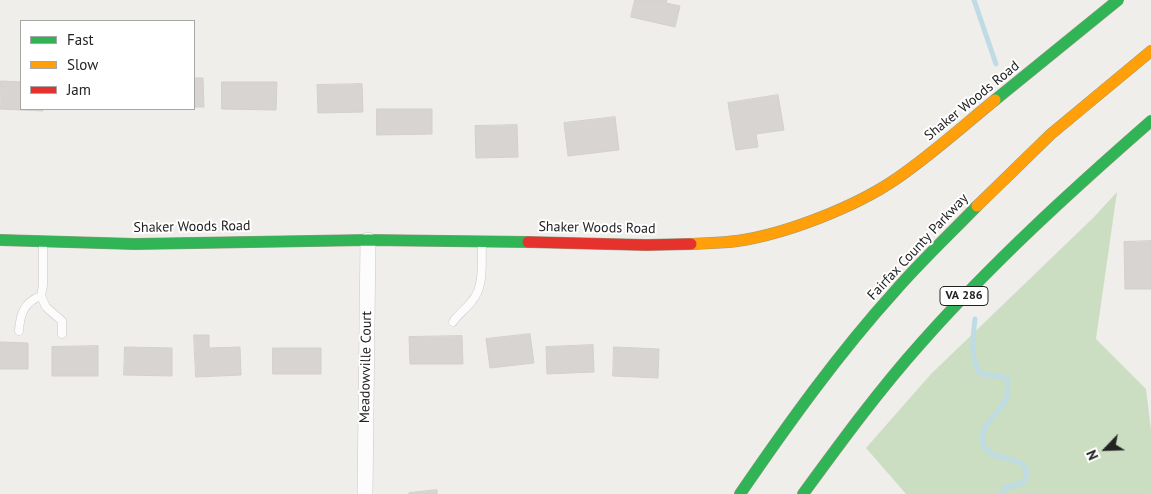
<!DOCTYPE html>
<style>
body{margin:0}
#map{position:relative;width:1151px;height:494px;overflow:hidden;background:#f0eeeb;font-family:"PT Sans",sans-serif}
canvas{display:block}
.legend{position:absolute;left:20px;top:20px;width:175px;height:90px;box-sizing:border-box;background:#fff;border:1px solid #a7a7a7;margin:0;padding:6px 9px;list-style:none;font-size:15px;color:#222}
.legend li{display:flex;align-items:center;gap:10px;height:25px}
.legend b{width:25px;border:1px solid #a7a7a7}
.north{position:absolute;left:1081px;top:424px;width:50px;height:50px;-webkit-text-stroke:4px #fff;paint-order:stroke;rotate:246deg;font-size:14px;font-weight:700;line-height:20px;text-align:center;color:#222}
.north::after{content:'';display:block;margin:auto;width:18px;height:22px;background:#222;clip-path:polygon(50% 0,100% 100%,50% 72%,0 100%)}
</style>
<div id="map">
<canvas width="1151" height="494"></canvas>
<ul class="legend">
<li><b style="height:6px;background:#30b455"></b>Fast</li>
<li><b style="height:6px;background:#ff9f0a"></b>Slow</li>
<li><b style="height:6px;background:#e5322d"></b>Jam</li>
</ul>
<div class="north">N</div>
</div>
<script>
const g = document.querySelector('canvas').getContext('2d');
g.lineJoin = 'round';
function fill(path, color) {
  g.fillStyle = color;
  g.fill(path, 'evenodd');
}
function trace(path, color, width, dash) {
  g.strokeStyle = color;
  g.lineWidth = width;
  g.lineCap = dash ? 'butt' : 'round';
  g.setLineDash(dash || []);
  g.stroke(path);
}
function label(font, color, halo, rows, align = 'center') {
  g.font = font + ' "PT Sans",sans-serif';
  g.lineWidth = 4;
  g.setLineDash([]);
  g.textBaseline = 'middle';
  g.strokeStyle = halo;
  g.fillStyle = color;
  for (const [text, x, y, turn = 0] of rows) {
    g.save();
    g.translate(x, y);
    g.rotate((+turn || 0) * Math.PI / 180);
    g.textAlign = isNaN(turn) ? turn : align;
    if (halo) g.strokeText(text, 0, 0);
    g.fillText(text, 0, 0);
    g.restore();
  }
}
fill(new Path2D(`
 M1117 192 1096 339 1146 389 1151 430V494H906L866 448 931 374 1094 217Z`), '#cbdec1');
trace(new Path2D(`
 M974 0 996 64
 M975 319C973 337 970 355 979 373L1007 378C1009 403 1005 402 991 419 981 432 976 445 994 455 1003 459 1015 458 1023 465 1024 466 1026 471 1027 472L1024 482 1016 485 1006 487 1001 494`), '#bfdbe3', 5);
const building = new Path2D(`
 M635 0H667L666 3 680 6 675 27 631 17Z
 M194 78H203L204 107H194Z
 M1 81 21 82V109H43V111L0 109Z
 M222 82H277L276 110 222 109Z
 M362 84 363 112 318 113 317 85Z
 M778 95 784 130 756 134 758 147 736 150 728 103Z
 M377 109H432V134L377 135Z
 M615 117 619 150 568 156 564 123Z
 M517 125 518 157 476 158 475 126Z
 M1151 241V289H1125L1124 242Z
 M530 334 534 363 490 368 486 339Z
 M194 335H209V348L240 347 241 375 196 377Z
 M462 336 463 364H410L409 337Z
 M0 342 28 343V369H0Z
 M593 345 594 372 547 374 546 347Z
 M98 346V376H52V347Z
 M125 347 172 348V376L124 375Z
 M614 347 659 349 658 378 613 376Z
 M273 348H321V374H273Z
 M437 490V494H409V493Z`);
fill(building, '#d7d4d2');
trace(building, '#d3d0cc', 1);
const lane = new Path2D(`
 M43 244V285L41 296 46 307 62 321V334
 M453 322C458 314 466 309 472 301 485 286 481 262 482 243
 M19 331C20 314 24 302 41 296`);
const street = new Path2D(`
 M365 494 368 240`);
const fast = new Path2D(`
 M995 100 1118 0
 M0 240 135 244 368 240 528 242
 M740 494C788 424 838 354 895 291 921 261 950 234 977 206
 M803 494C841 442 879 390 922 342 993 262 1071 191 1151 121`);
const slow = new Path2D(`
 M977 206 1051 134 1151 51
 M691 244C706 243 722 243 737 241 786 234 855 207 896 179 931 155 963 126 995 100`);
const jam = new Path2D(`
 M528 242 646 245 691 244`);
trace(lane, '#c9c8c7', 9);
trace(street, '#c9c8c7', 16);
trace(fast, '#999a82', 12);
trace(slow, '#999a82', 12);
trace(jam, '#999a82', 12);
trace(lane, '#fdfcfc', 8);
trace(street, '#fdfcfc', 15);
trace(fast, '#30b455', 11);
trace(slow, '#ff9f0a', 11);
trace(jam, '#e5322d', 11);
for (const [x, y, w] of [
 [964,296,48]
]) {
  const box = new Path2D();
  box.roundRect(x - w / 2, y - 9.5, w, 19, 4);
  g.fillStyle = '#fff';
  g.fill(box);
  trace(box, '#222', 1);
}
label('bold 12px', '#222', null, [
 ["VA 286",964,296]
]);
label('14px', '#222', '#fff', [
 ["Shaker Woods Road",972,101,-39],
 ["Shaker Woods Road",192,227,-1],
 ["Shaker Woods Road",597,228,1],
 ["Fairfax County Parkway",918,247,-47],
 ["Meadowville Court",366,367,-89]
]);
</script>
